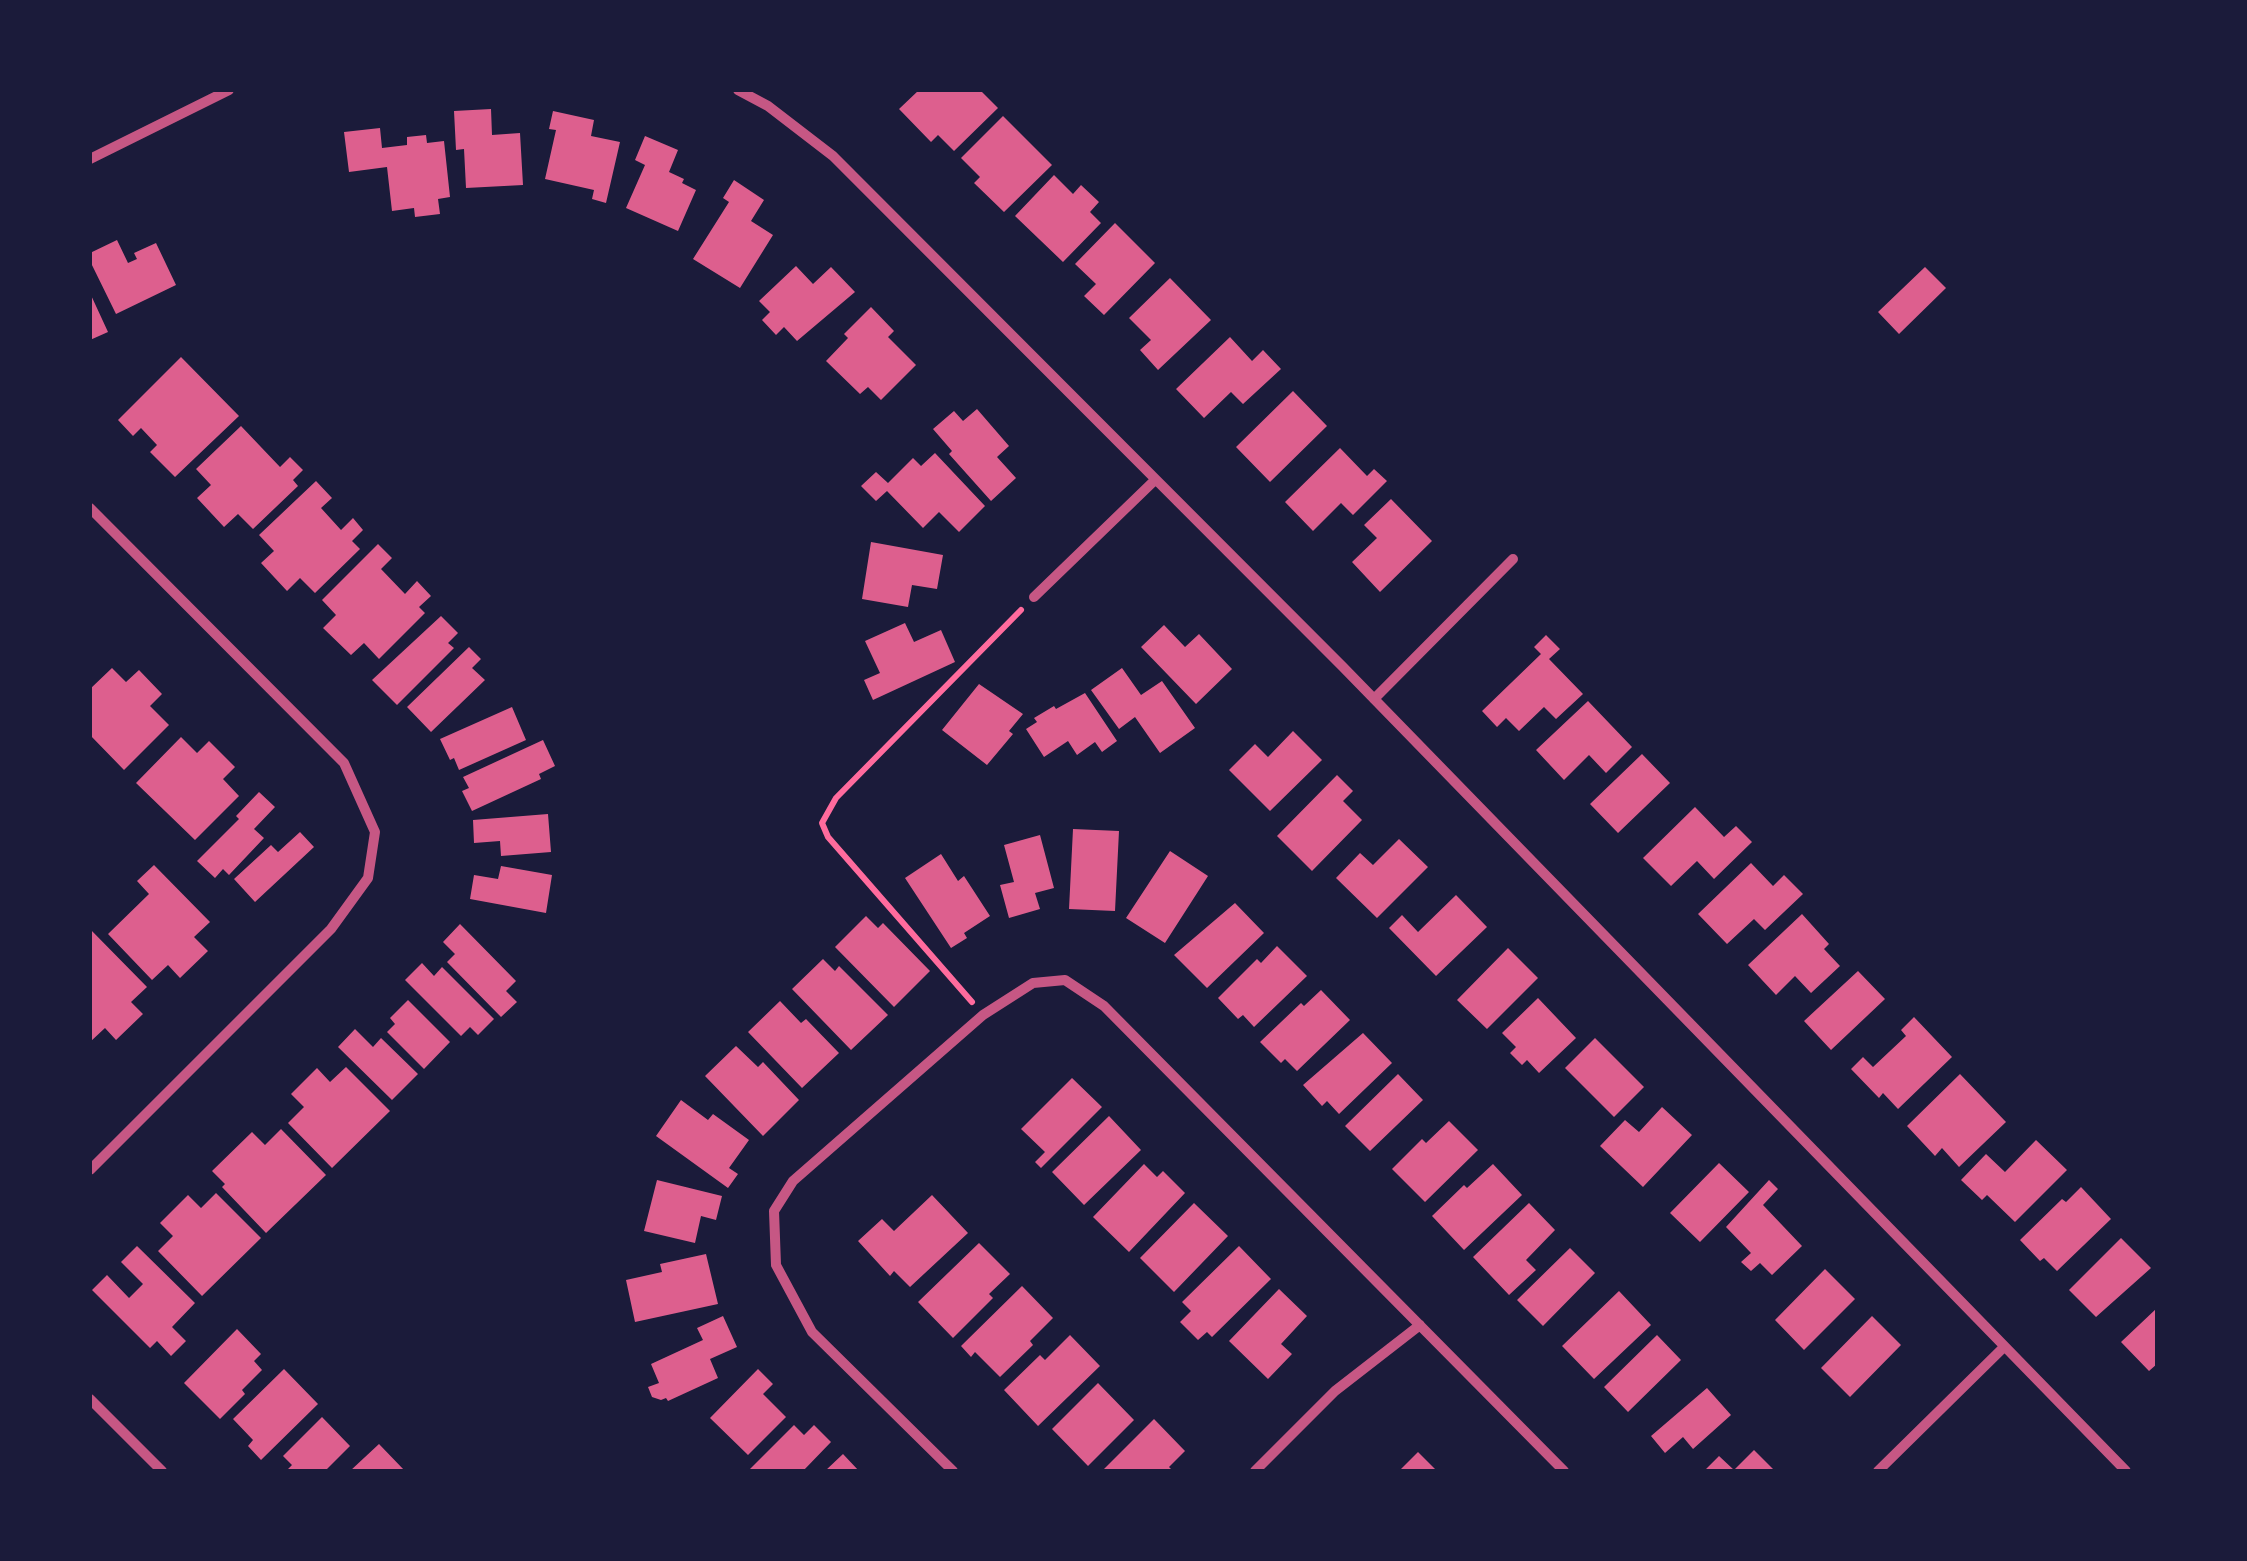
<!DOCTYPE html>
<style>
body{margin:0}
#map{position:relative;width:2247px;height:1561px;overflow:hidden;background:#1b1b3a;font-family:Figtree,sans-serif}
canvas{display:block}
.frame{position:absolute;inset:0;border:92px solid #1b1b3a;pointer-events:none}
</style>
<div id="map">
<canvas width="2247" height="1561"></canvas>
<div class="frame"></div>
</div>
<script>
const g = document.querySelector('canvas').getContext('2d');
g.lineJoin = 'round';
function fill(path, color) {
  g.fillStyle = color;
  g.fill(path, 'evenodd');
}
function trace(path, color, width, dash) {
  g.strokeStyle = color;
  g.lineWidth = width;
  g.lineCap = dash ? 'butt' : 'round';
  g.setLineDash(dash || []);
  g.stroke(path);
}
fill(new Path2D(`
 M919 90H980L998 108 954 151 938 135 931 142 899 109Z
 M491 109 492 135 520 133 523 185 466 188 464 149 456 150 454 111Z
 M553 111 594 120 591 136 620 142 606 203 592 199 594 190 545 179 556 130 549 129Z
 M1003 116 1052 165 1004 212 974 183 980 177 961 158Z
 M380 128 382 148 407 145V137L426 135 427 143 444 141 450 197 438 199 440 214 415 217 414 208 392 211 387 167 349 172 344 132Z
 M645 136 678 150 669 172 684 179 682 183 696 190 678 231 626 208 645 165 635 160Z
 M1054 175 1073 194 1081 185 1099 202 1090 212 1101 223 1063 262 1015 216Z
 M734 180 764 200 751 221 773 235 740 288 693 259 729 202 723 198Z
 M1115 223 1155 263 1104 315 1084 296 1096 284 1075 264Z
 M117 240 128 263 137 259 134 253 156 243 176 285 116 314 90 261V253Z
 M796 266 813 284 831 267 855 292 797 341 784 327 776 335 762 320 770 312 759 301Z
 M1925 267 1946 288 1899 334 1878 312Z
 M1170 278 1211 320 1158 370 1140 350 1151 340 1129 318Z
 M90 293 108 332 90 340Z
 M871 307 894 331 888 337 916 365 881 400 868 387 860 394 826 361 848 338 844 334Z
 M1230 337 1252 361 1263 350 1281 369 1243 404 1231 392 1204 418 1176 389Z
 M181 357 239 416 175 477 150 452 157 445 141 428 133 436 118 420Z
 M1293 391 1327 426 1270 482 1236 447Z
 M977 409 1009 446 997 457 1016 478 991 501 949 454 952 451 933 429 954 411 963 421Z
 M241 426 280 467 290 457 303 470 293 480 298 486 253 529 238 514 224 527 197 498 211 485 196 469Z
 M1340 448 1367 476 1374 469 1387 481 1353 515 1341 503 1313 531 1285 502Z
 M935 453 985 506 959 532 939 512 923 528 887 491 876 501 861 486 876 472 888 483 913 458 921 466Z
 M316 481 332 498 321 508 341 530 353 518 363 530 352 541 360 549 315 593 300 578 287 591 261 563 274 551 259 535Z
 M1391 499 1432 541 1380 592 1352 562 1377 538 1364 525Z
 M871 542 943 555 937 589 912 585 908 607 862 599Z
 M378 544 392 558 381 569 405 594 417 581 431 596 419 607 425 613 379 659 364 643 351 655 323 628 336 615 322 600Z
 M441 616 458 633 448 643 454 648 397 705 372 680Z
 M905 623 914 642 941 630 955 662 873 700 864 680 880 673 865 641Z
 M1164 625 1185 647 1199 634 1232 669 1196 704 1141 647Z
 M1546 635 1560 649 1549 659 1583 694 1556 719 1544 707 1519 731 1506 718 1497 727 1482 711 1541 654 1534 647Z
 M469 647 481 659 472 668 485 680 431 732 407 707Z
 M112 668 126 682 139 670 162 694 150 706 169 725 124 770 90 735V689Z
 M1122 668 1141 695 1162 681 1195 728 1160 753 1135 717 1119 729 1091 690Z
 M979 684 1023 714 1009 731 1013 734 987 765 942 730Z
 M1085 693 1117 741 1102 752 1095 742 1077 755 1068 741 1044 757 1026 729 1037 722 1034 718 1054 706 1056 709Z
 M1588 701 1632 747 1606 773 1589 755 1564 780 1536 750Z
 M512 707 526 740 459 770 454 758 450 760 440 739Z
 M1293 731 1322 760 1270 811 1229 770 1255 744 1268 757Z
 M181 737 197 753 209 741 235 767 223 779 239 796 195 840 136 783Z
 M543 740 555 766 539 774 541 779 472 811 462 791 469 788 463 777Z
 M1642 754 1670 783 1618 833 1590 804Z
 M1337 775 1353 791 1343 801 1362 820 1312 871 1277 836Z
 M259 792 275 807 254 829 264 838 229 875 223 869 215 878 197 861 239 819 236 816Z
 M1695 807 1724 837 1736 826 1752 842 1714 879 1697 861 1671 886 1643 858Z
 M548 814 551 852 501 856 500 841 474 843 473 820Z
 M1073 829 1119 831 1115 911 1069 909Z
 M300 832 314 847 255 902 234 879 271 845 278 852Z
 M1040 835 1054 888 1035 893 1040 909 1009 918 1000 885 1014 882 1004 845Z
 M1399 839 1428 867 1377 918 1336 878 1360 853 1373 865Z
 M1170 851 1208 876 1165 943 1126 918Z
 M941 854 958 881 964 876 990 916 964 933 967 938 951 948 905 878Z
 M1751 863 1773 886 1784 875 1803 894 1765 930 1754 919 1727 944 1698 914Z
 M154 865 210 922 194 937 208 951 180 978 168 965 152 980 108 934 149 894 137 881Z
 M501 866 552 875 546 913 470 899 474 875 498 879Z
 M1456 895 1487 927 1436 976 1389 928 1402 915 1418 932Z
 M1235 903 1264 933 1207 988 1174 955Z
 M1802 914 1829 944 1824 949 1840 966 1811 993 1795 976 1776 995 1748 965Z
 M866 916 878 928 883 923 930 971 894 1007 835 947Z
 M460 924 516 981 506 991 517 1002 501 1017 447 962 455 954 443 942Z
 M90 929 147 987 131 1002 143 1014 116 1040 105 1028 90 1042Z
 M1277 946 1307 976 1254 1027 1243 1015 1238 1019 1218 998 1257 959 1261 963Z
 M1508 948 1538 978 1487 1029 1457 1000Z
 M823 959 835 971 839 966 888 1015 851 1050 792 989Z
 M422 963 434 976 442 967 494 1019 478 1035 470 1027 461 1036 405 980Z
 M1858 971 1885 999 1831 1050 1804 1021Z
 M1321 990 1350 1020 1297 1071 1285 1059 1281 1063 1260 1042 1301 1003 1304 1006Z
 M1538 998 1576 1038 1539 1073 1527 1060 1522 1065 1510 1053 1516 1047 1502 1033Z
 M408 1000 450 1042 424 1069 387 1032 395 1024 390 1018Z
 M780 1001 801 1023 806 1019 839 1053 802 1088 748 1032Z
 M1914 1017 1952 1057 1898 1109 1883 1093 1879 1098 1851 1069 1863 1057 1873 1067 1906 1036 1901 1030Z
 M355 1029 373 1047 381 1038 418 1074 392 1100 338 1047Z
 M1363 1033 1392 1063 1339 1114 1327 1101 1322 1106 1303 1085Z
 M1595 1038 1644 1087 1614 1117 1565 1068Z
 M736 1046 758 1067 763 1062 799 1100 763 1136 705 1076Z
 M346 1067 390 1111 332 1168 288 1123 304 1107 291 1094 317 1068 330 1082Z
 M1398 1074 1423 1100 1370 1151 1345 1126Z
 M1960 1074 2006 1122 1959 1167 1942 1148 1935 1156 1907 1126Z
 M1072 1078 1102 1107 1041 1168 1035 1162 1045 1152 1021 1129Z
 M681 1100 708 1120 713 1114 749 1140 729 1168 738 1174 728 1188 656 1136Z
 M1662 1107 1692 1135 1643 1187 1600 1146 1625 1120 1639 1132Z
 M1109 1116 1141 1150 1084 1205 1052 1172Z
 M1449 1121 1478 1150 1425 1202 1392 1169 1422 1139 1426 1143Z
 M281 1129 326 1175 266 1233 222 1187 225 1184 212 1171 252 1132 265 1145Z
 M2036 1140 2067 1170 2015 1222 1987 1195 1982 1200 1961 1180 1986 1154 2005 1172Z
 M1719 1163 1749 1192 1700 1242 1670 1213Z
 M1144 1164 1157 1177 1163 1171 1185 1193 1129 1252 1093 1217Z
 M1493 1164 1522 1195 1464 1250 1432 1216 1464 1185 1467 1188Z
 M657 1180 722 1196 716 1220 701 1216 695 1243 644 1231Z
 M1769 1180 1778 1189 1763 1205 1802 1246 1772 1275 1760 1263 1751 1271 1741 1262 1751 1253 1726 1227Z
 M2081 1187 2111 1219 2057 1271 2044 1258 2040 1261 2020 1240 2062 1199 2066 1202Z
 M216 1193 261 1238 202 1296 158 1251 173 1236 160 1223 188 1195 201 1208Z
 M932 1195 968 1233 910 1287 894 1271 890 1276 858 1241 882 1219 894 1231Z
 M1194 1203 1228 1236 1174 1292 1140 1258Z
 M1529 1203 1555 1230 1526 1260 1536 1270 1509 1295 1473 1257Z
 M2121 1238 2151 1268 2096 1317 2069 1290Z
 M979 1243 1010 1274 989 1294 993 1298 953 1338 918 1302Z
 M137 1246 195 1303 172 1327 186 1341 171 1356 157 1341 150 1348 92 1290 107 1275 129 1298 143 1284 121 1262Z
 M1239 1246 1271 1279 1212 1337 1207 1332 1198 1340 1180 1322 1191 1311 1182 1302Z
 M1570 1248 1595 1273 1543 1326 1517 1300Z
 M706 1254 718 1304 635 1322 626 1280 662 1272 660 1264Z
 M1825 1269 1855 1299 1804 1350 1775 1320Z
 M1022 1286 1053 1318 1030 1341 1033 1345 1000 1377 975 1352 971 1357 961 1346Z
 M1279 1289 1307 1316 1281 1344 1292 1354 1268 1379 1229 1341Z
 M1619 1291 1651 1325 1594 1379 1562 1346Z
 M2157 1308V1364L2149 1371 2121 1342Z
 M723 1316 737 1347 710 1359 718 1378 668 1401 666 1398 661 1400 652 1397 648 1387 659 1383 651 1364 703 1340 697 1328Z
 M1872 1316 1901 1345 1850 1397 1821 1368Z
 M237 1329 261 1354 254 1361 262 1370 242 1390 245 1394 220 1419 184 1383Z
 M1070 1335 1100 1366 1038 1426 1004 1390 1040 1355 1045 1360Z
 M1657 1335 1681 1360 1628 1412 1604 1387Z
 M284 1369 318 1404 261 1460 248 1446 253 1440 233 1419Z
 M758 1369 773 1384 763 1394 786 1417 748 1455 710 1418Z
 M1098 1383 1134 1420 1088 1466 1052 1429Z
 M1707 1388 1731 1415 1693 1449 1683 1437 1665 1453 1651 1436Z
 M322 1417 350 1446 325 1471H286L292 1465 283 1456Z
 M1154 1419 1185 1451 1169 1467 1173 1471H1102Z
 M794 1425 804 1435 814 1425 831 1442 803 1471H748Z
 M379 1444 405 1471H350Z
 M1754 1450 1775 1471H1704L1719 1456 1734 1470Z
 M1418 1452 1437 1471H1399Z
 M843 1454 859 1471H825Z`), '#dd5f8e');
trace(new Path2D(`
 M972 1002 828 837 822 823 836 798 1021 610`), '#ff6b9d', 6);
trace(new Path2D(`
 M738 90 768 106 833 156 1343 667 2126 1471
 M90 159 229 90
 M90 508 344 763 375 832 368 878 331 929 90 1170
 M1034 597 1155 480
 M1374 699 1513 559
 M90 1399 162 1471
 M953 1471 812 1332 776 1265 774 1211 793 1181 983 1015 1033 983 1065 980 1104 1006 1564 1471
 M1255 1471 1335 1391 1420 1325
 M1878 1471 2003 1348`), '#c65784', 10);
</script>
